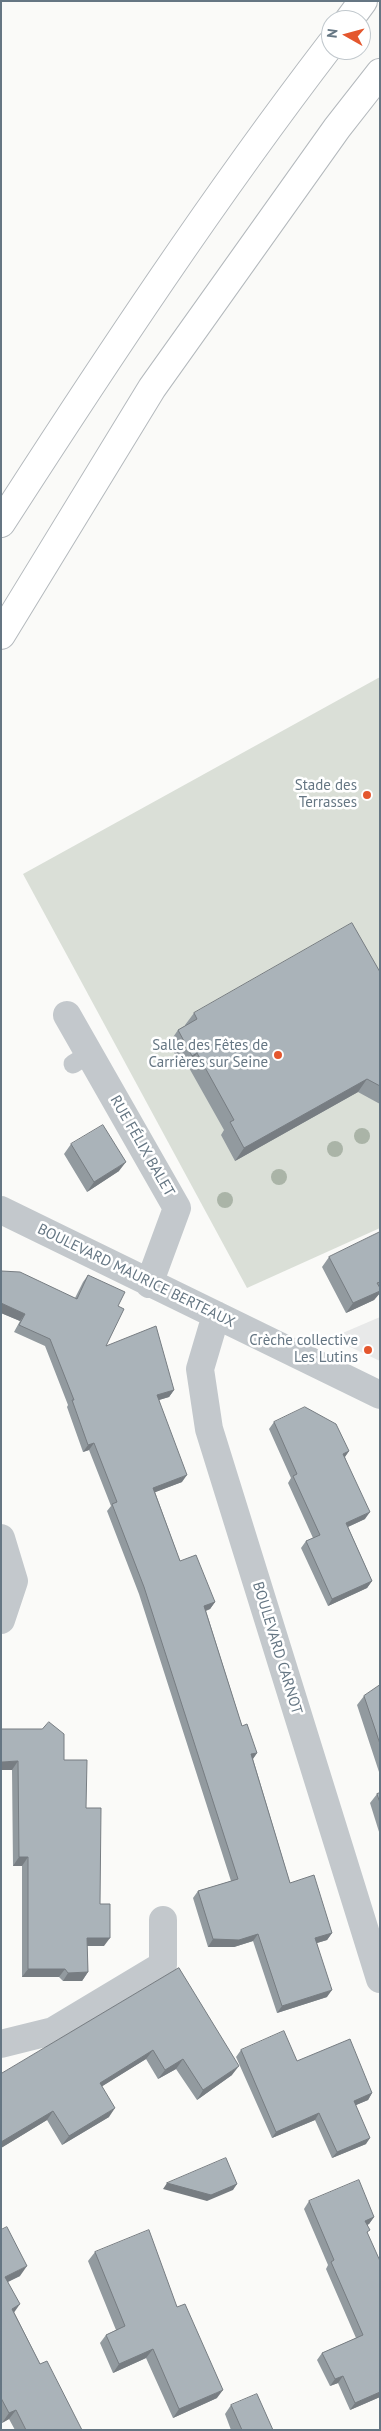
<!DOCTYPE html>
<meta charset="utf-8">
<style>
body{margin:0}
#map{position:relative;width:381px;height:2431px;overflow:hidden;background:#fafaf8;font-family:"PT Sans",sans-serif}
canvas{display:block}
.frame{position:absolute;inset:0;border:2px solid #657683;pointer-events:none}
.north{position:absolute;left:321px;top:10px;width:50px;height:50px;box-sizing:border-box;background:#fff;border:1px solid #c1c8cd;border-radius:50%;rotate:277deg;font-size:14px;font-weight:700;line-height:20px;text-align:center;color:#657683}
.north::after{content:'';display:block;margin:auto;width:18px;height:22px;background:#e4572e;clip-path:polygon(50% 0,100% 100%,50% 72%,0 100%)}
</style>
<div id="map">
<canvas width="381" height="2431"></canvas>
<div class="frame"></div>
<div class="north">N</div>
</div>
<script>
const g = document.querySelector('canvas').getContext('2d');
g.lineJoin = 'round';
function fill(path, color) {
  g.fillStyle = color;
  g.fill(path, 'evenodd');
}
function trace(path, color, width, dash) {
  g.strokeStyle = color;
  g.lineWidth = width;
  g.lineCap = dash ? 'butt' : 'round';
  g.setLineDash(dash || []);
  g.stroke(path);
}
function label(font, color, halo, rows, align = 'center') {
  g.font = font + ' "PT Sans",sans-serif';
  g.lineWidth = 5;
  g.setLineDash([]);
  g.textBaseline = 'middle';
  g.strokeStyle = halo;
  g.fillStyle = color;
  for (const [text, x, y, turn = 0] of rows) {
    g.save();
    g.translate(x, y);
    g.rotate((+turn || 0) * Math.PI / 180);
    g.textAlign = isNaN(turn) ? turn : align;
    if (halo) g.strokeText(text, 0, 0);
    g.fillText(text, 0, 0);
    g.restore();
  }
}
fill(new Path2D(`
 M380 1317V1361L331 1338Z`), '#e8e9e9');
fill(new Path2D(`
 M380 677V1228L247 1288 23 874Z`), '#dadfd7');
const motorway = new Path2D(`
 M349 20 363 1
 M1 523C106 360 213 198 331 44
 M1 635 152 388 337 128 380 73`);
trace(motorway, '#b4b9bd', 30);
trace(new Path2D(`
 M73 1064 89 1054`), '#c3c8cc', 19);
trace(new Path2D(`
 M67 1015 177 1208 149 1284
 M1 1210 380 1395
 M216 1315 200 1369 209 1429 380 1979
 M1 1538 14 1581 1 1620
 M1 2044 53 2031 163 1965V1920`), '#c3c8cc', 28);
trace(motorway, '#fff', 28);
g.fillStyle = '#aab4a7';
for (const [x, y] of [
 [362,1136],
 [335,1149],
 [279,1177],
 [225,1200]
]) {
  g.beginPath();
  g.arc(x, y, 8, 0, 2 * Math.PI);
  g.fill();
}
fill(new Path2D(`
 M380 972V1104L358 1092 235 1161 221 1135 224 1130 188 1066 183 1069 169 1043 178 1030 185 1026V1025L194 1013Z
 M71 1144 119 1171 87 1192 64 1154Z
 M380 1232V1293L374 1300 346 1313 322 1267 329 1257Z
 M1 1271 75 1298 83 1282 88 1275 118 1306 106 1346 174 1390 169 1397 159 1400 182 1482 155 1492 180 1561 215 1602 210 1609 206 1611 242 1726 257 1753 253 1759 290 1883 332 1933 327 1940 317 1943 327 1997 277 2013 253 1941 234 1947H208L193 1898 198 1891 231 1881 139 1594 107 1511 111 1506 89 1450 83 1452 67 1407 68 1405 45 1346 14 1332 20 1321 1 1313Z
 M274 1422 349 1451 345 1457 365 1519 348 1527 372 1581 367 1588 328 1606 301 1548 306 1541 313 1538 288 1483 291 1478 269 1429Z
 M380 1685V1775L357 1705 364 1696Z
 M1 1729 64 1760 86 1808 100 1904 104 1946H87L88 1972 82 1981H63L59 1977H22V1866H13L12 1770Z
 M380 1793V1835L370 1803 377 1794Z
 M179 1968 232 2075 197 2100 176 2069 158 2079 146 2059 102 2086 109 2117 62 2145 47 2120 1 2148V2074Z
 M241 2050 297 2061 372 2093 368 2100 356 2105 366 2144 332 2158 315 2120 272 2138 236 2057Z
 M309 2201 374 2217 369 2224 367 2225 380 2397 350 2410 338 2383 330 2386 317 2360 322 2353 356 2338 326 2269 328 2265 304 2209Z
 M1 2230 20 2276 8 2282 14 2312 40 2364 82 2430H15L9 2419 2 2423 1 2420Z
 M95 2252 177 2307 217 2398 173 2418 146 2358 113 2373 100 2343 106 2335 116 2330 88 2261Z
 M231 2405 273 2430H231L225 2414Z`), '#929a9f');
fill(new Path2D(`
 M197 1053 188 1066 183 1069 192 1056Z
 M367 1079 358 1092 235 1161 244 1148Z
 M126 1162 119 1171 87 1192 94 1182Z
 M380 1291V1293L374 1300 346 1313 353 1303Z
 M1 1303 25 1314 20 1321 1 1313Z
 M174 1390 169 1397 152 1402 157 1395Z
 M94 1443 89 1450 83 1452 88 1445Z
 M349 1451 344 1458 343 1454Z
 M187 1475 182 1482 148 1495 153 1488Z
 M370 1512 365 1519 341 1530 346 1523Z
 M372 1581 367 1588 328 1606 332 1599Z
 M215 1602 210 1609 199 1613 204 1606Z
 M257 1753 252 1760 251 1754Z
 M18 1761 12 1770H1V1762Z
 M19 1857H28L22 1866H13Z
 M332 1933 327 1940 310 1945 315 1938Z
 M258 1934 253 1941 234 1947H208L213 1939Z
 M87 1938H110L104 1946H81Z
 M28 1969H65L59 1977H22Z
 M88 1972 82 1981H63L68 1973Z
 M332 1990 327 1997 277 2013 282 2006Z
 M153 2050 146 2059 93 2092 100 2083Z
 M183 2059 176 2069 158 2079 165 2070Z
 M239 2066 232 2075 197 2100 203 2090Z
 M372 2093 368 2100 349 2108 354 2101Z
 M115 2108 109 2117 62 2145 69 2136Z
 M53 2111 47 2120 1 2148V2142Z
 M319 2113 315 2120 272 2138 276 2132Z
 M370 2138 366 2144 332 2158 337 2152Z
 M167 2183 237 2184 233 2190 207 2201 163 2189Z
 M374 2217 369 2224 360 2228 365 2221Z
 M27 2266 20 2276 1 2285 5 2277Z
 M20 2304 13 2314 12 2309Z
 M153 2349 146 2358 113 2373 119 2364Z
 M343 2376 338 2383 330 2386 335 2379Z
 M223 2390 217 2398 173 2418 179 2409Z
 M380 2392V2397L350 2410 355 2403Z
 M16 2410 9 2419 2 2423 9 2413Z`), '#777d82');
const building = new Path2D(`
 M352 923 380 972V1086L367 1079 244 1148 230 1122 234 1120 197 1053 192 1056 178 1030 197 1019 194 1013Z
 M103 1125 126 1162 94 1182 71 1144Z
 M380 1232V1282L377 1283 380 1288V1291L353 1303 329 1257Z
 M1 1271 20 1272 77 1299 88 1275 125 1292 118 1306 124 1309 106 1346 156 1326 174 1390 157 1395 187 1475 153 1488 180 1561 196 1555 215 1602 204 1606 242 1726 247 1724 257 1753 251 1754 290 1883 314 1875 332 1933 315 1938 332 1990 282 2006 258 1934 239 1940 213 1939 198 1891 238 1879 144 1587 112 1504 117 1502 94 1443 88 1445 72 1400H74L50 1339 19 1325 25 1314 1 1303Z
 M305 1407 336 1424 349 1451 343 1454 370 1512 346 1523 372 1581 332 1599 306 1541 320 1535 293 1476 297 1474 274 1422Z
 M380 1685V1744L364 1696Z
 M49 1722 64 1734V1760H87L86 1808H101L100 1904H110V1938H87L88 1972 68 1973 65 1969H28V1857H19L18 1761 1 1762V1729H42Z
 M380 1793V1803L377 1794Z
 M179 1968 239 2066 203 2090 183 2059 165 2070 153 2050 100 2083 115 2108 69 2136 53 2111 1 2142V2074Z
 M284 2031 297 2061 350 2039 372 2093 354 2101 370 2138 337 2152 319 2113 276 2132 241 2050Z
 M226 2158 237 2184 211 2195 167 2183Z
 M359 2180 374 2217 365 2221 370 2230 367 2232 380 2261V2392L355 2403 343 2376 335 2379 322 2353 363 2335 331 2262 334 2260 309 2201Z
 M7 2227 27 2266 5 2277 20 2304 12 2309 40 2364 47 2361 82 2430H26L16 2410 9 2413 1 2398V2230Z
 M149 2230 177 2307 185 2304 223 2390 179 2409 153 2349 119 2364 106 2335 125 2326 95 2252Z
 M257 2394 273 2430H242L231 2405Z`);
fill(building, '#aab3b9');
trace(building, '#777d82', 1);
for (const [x, y, r, color] of [
 [367,795,5,"#e4572e"],
 [278,1055,5,"#e4572e"],
 [368,1350,5,"#e4572e"]
]) {
  const dot = new Path2D();
  dot.arc(x, y, r, 0, 2 * Math.PI);
  g.fillStyle = color;
  g.fill(dot);
  trace(dot, '#fff', 2);
}
label('15px', '#657683', '#fff', [
 ["Stade des",357,786],
 ["Terrasses",357,803],
 ["Salle des Fêtes de",268,1046],
 ["Carrières sur Seine",268,1063],
 ["Crèche collective",358,1341],
 ["Les Lutins",358,1358]
], 'right');
label('15px', '#657683', '#fff', [
 ["RUE FÉLIX BALET",142,1146,60],
 ["BOULEVARD MAURICE BERTEAUX",136,1276,26],
 ["BOULEVARD CARNOT",277,1648,73]
]);
</script>
